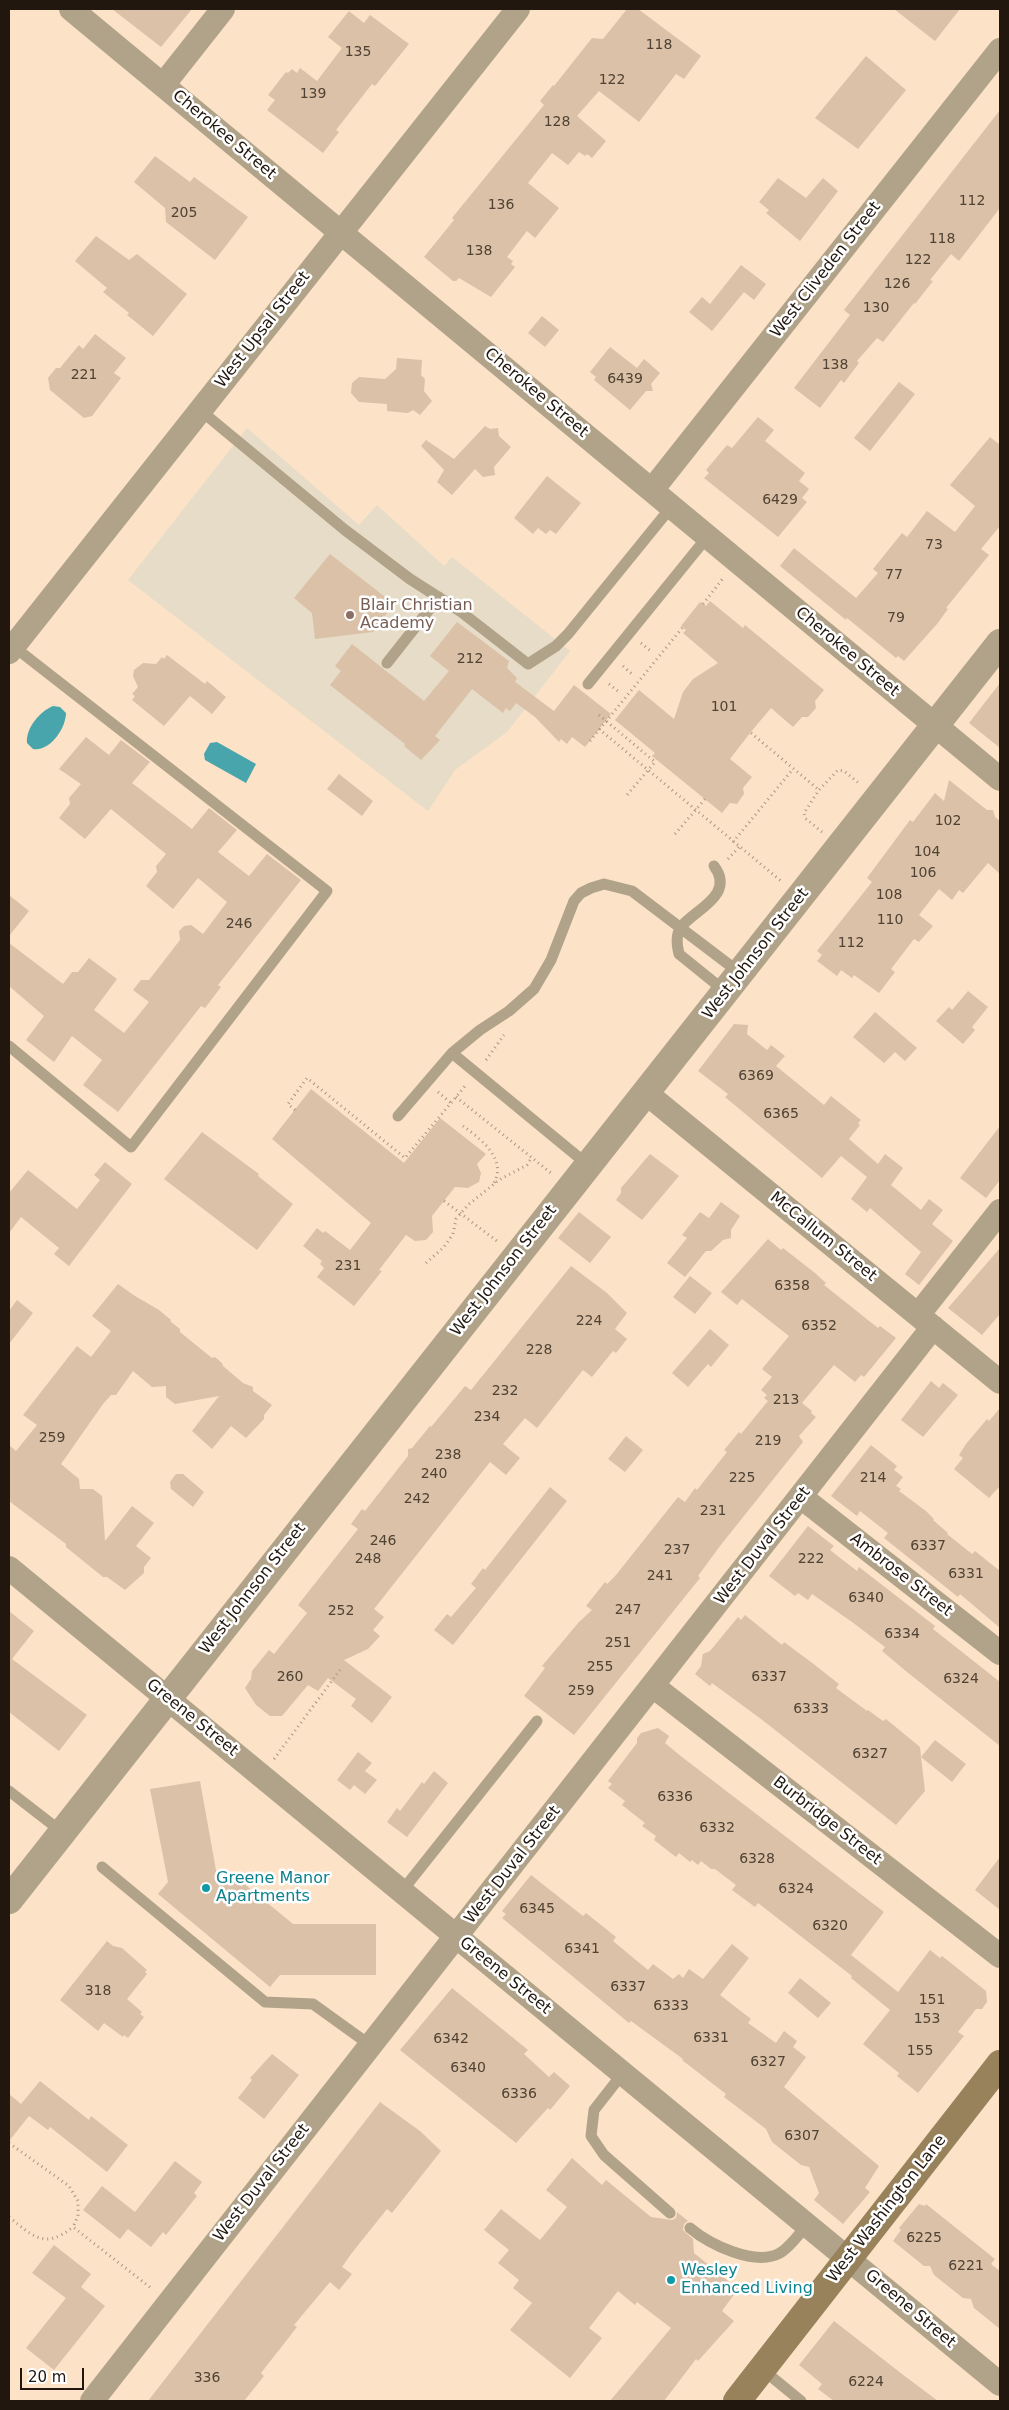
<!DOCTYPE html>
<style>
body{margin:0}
#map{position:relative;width:1009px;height:2410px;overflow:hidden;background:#fce2c7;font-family:"DejaVu Sans",sans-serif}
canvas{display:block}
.frame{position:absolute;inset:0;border:10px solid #21170e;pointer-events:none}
.scale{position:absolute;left:20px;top:2368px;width:64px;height:22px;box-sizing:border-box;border:2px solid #21170e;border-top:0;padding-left:6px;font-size:15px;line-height:18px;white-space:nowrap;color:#21170e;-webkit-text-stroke:4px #fff;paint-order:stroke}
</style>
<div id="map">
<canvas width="1009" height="2410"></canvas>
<div class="frame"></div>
<div class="scale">20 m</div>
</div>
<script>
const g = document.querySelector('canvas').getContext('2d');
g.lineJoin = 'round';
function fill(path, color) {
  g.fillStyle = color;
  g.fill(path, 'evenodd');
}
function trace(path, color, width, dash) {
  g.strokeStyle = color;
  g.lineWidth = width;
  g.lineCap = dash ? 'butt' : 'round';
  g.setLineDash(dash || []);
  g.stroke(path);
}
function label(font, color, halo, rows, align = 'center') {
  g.font = font + ' "DejaVu Sans",sans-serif';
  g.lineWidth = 5;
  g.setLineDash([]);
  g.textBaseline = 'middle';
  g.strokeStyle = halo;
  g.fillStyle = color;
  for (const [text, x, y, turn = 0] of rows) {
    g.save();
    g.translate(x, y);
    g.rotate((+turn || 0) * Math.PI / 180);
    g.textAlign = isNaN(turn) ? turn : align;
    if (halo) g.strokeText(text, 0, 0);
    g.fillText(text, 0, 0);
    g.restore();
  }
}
fill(new Path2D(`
 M247 428 359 525 377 505 444 566 452 557 570 651 507 732 455 770 428 811 128 580Z`), '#e6dcc7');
fill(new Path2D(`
 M53 706 60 707 66 713C66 728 50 752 33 749L27 743C26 728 39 712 53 706Z
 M217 742 256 764 246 783 205 760 204 754 210 743Z`), '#48a5ac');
fill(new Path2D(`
 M112 9H192L161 47Z
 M627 9H638L701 56 684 79 676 74 639 122 599 91 577 116 606 141 592 158 587 154 585 156 579 152 568 165 552 153 528 183 559 208 535 238 527 231 507 257 513 261 511 264 515 267 491 297 459 278 456 281H453L424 257 454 220 452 218 544 105 540 101 553 85 554 86 592 38 603 39Z
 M894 9H960L935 41Z
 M349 11 364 23 370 15 409 44 375 86 372 84 336 130 339 132 323 153 267 110 275 100 268 95 286 72 288 73 292 69 297 73 300 68 317 81 342 48 328 37Z
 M866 56 906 90 858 149 815 118Z
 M1000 110V208L959 261 951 254 930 280 933 281 915 304 914 303 883 342 877 338 857 361 859 363 844 383 841 380 820 408 794 388 850 315 844 310Z
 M155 156 190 182 194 177 248 217 215 260 166 222 165 208 134 182Z
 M778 178 806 198 823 178 838 191 800 241 766 213 769 210 759 202Z
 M96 236 129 260 137 254 187 294 153 336 127 315 129 313 103 292 107 288 75 261Z
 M741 265 766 284 754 300 744 292 712 331 689 312 702 297 710 304Z
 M542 316 559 330 545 347 528 333Z
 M95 334 126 358 114 373 121 378 92 416 84 418 50 390 48 378 56 368H60L79 345 83 349Z
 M610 347 637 368 644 359 660 373 651 384 653 391H646L630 410 594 380 596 377 590 372Z
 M397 358 422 360 421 375 425 379 424 391 432 401 420 415 413 410 408 413 387 411V404L359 402 351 393 352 383 359 377 385 379 396 369Z
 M899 382 915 394 870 451 854 438Z
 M758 417 774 430 765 441 805 473 799 481 809 489 802 498 807 502 778 537 704 478 709 473 706 470 727 445 732 448Z
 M485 426 490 429 498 428 499 436 511 447 494 467 495 475 483 477 475 469 452 495 437 482 444 470 421 446 426 440 454 459Z
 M990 437 1000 445V526L981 549 989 555 946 608 948 609 937 624 904 661 898 656 896 658 847 618 846 620 780 566 794 548 856 598 878 573 873 569 902 533 907 537 927 511 955 532 975 506 950 485Z
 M547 476 581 503 556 534 550 530 546 534 538 528 533 534 514 518Z
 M330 554 394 604 373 632 315 639 312 613 294 598Z
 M710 601 743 628 745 625 824 690 815 701 816 708 808 717H802L793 727 771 708 750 733 730 759 752 777 743 788 744 794 737 804 730 803 722 813 652 756 655 753 615 720 639 690 674 719 683 692 693 679 718 663 683 633 686 630 681 626 700 602 706 606Z
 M457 622 509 661 507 668 517 678 515 682 554 711 574 685 611 714 585 747 572 737 567 744 561 739 559 742 535 717 516 703 510 711 506 708 503 713 472 689 435 736 440 740 421 760 404 746 405 744 330 685 341 671 335 666 352 644 424 701 449 671 430 656Z
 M167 655 205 684 207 681 226 697 212 714 190 696 164 726 132 700 135 696 132 694 138 687 133 676 134 670 143 663 156 664 162 657 164 659Z
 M1000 683V748L969 723Z
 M86 737 109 755 121 740 150 762 132 783 192 829 209 808 237 830 218 852 249 876 267 854 301 880 218 985 221 987 205 1008 201 1006 118 1112 83 1085 102 1060 72 1036 54 1062 26 1040 44 1016 9 986V943L63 984 72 972H78L89 958 117 979 94 1010 124 1033 149 1002 133 990 141 980H149L180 940 179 931 184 926 191 925 203 934 227 902 198 878 173 909 146 886 157 872 156 866 166 854 111 809 85 839 59 818 70 804 69 798 81 784 59 769Z
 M339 774 373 801 362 816 327 789Z
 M949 780 987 810H993L995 817 1000 821V874L988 863 963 893 959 890 952 900 939 889 919 915 933 926 919 942 914 939 891 969 895 972 879 993 854 975 852 978 841 970 837 976 817 961 822 955 817 951 872 882 867 878 910 820 913 822 935 793 944 801Z
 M9 895 29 911 9 936Z
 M968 991 988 1007 972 1027 975 1030 963 1044 936 1021 949 1007 952 1010Z
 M875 1012 917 1048 905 1061 895 1052 884 1063 853 1037Z
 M734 1024 748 1025 747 1034 767 1050 771 1045 785 1056 776 1066 824 1105 831 1096 861 1120 858 1123 860 1125 849 1139 878 1164 885 1154 903 1168 891 1185 921 1210 929 1199 943 1210 932 1224 953 1241 919 1285 905 1274 921 1252 870 1208 867 1212 851 1199 867 1177 841 1156 822 1178 725 1097 728 1094 698 1071Z
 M311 1089 404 1163 440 1118 486 1154 477 1164 481 1173 479 1182 468 1188 455 1187 432 1216 433 1232 426 1240 415 1241 406 1235 379 1270 382 1271 354 1306 317 1277 324 1268 320 1264 322 1261 303 1246 317 1228 323 1233 325 1231 350 1250 371 1223 272 1139Z
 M1000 1126V1180L986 1198 960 1178Z
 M202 1132 259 1174 258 1176 293 1204 257 1250 164 1179Z
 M650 1154 679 1176 642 1220 616 1200 621 1193V1188Z
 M105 1162 132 1184 69 1266 54 1254 59 1248 21 1217 9 1233V1193L28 1170 77 1209 100 1180 94 1175Z
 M721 1202 740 1216 731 1230V1238L723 1240 711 1251H706L685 1277 667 1263 687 1238 682 1235 700 1212 709 1218Z
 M579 1212 611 1237 590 1263 558 1238Z
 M768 1239 781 1250 783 1248 815 1273 826 1283 824 1285 878 1328 880 1326 896 1338 864 1377 861 1375 855 1382 834 1365 802 1403 812 1411 811 1413 816 1417 799 1436 803 1442 720 1546 698 1576 700 1578 574 1735 524 1696 545 1668 542 1666 579 1622 592 1610 586 1606 605 1582 607 1584 616 1575 678 1497 685 1502 695 1488 697 1490 727 1452 724 1450 739 1432 741 1434 768 1401 764 1398 767 1395 761 1390 772 1377 762 1369 789 1336 742 1299 737 1305 721 1292Z
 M1000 1248V1314L982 1335 948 1308Z
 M571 1266 607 1293 627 1313 615 1329 627 1339 616 1353 613 1351 592 1377 583 1370 537 1428 525 1418 503 1444 520 1458 506 1475 490 1462 374 1609 384 1617 373 1630 380 1636 368 1649 344 1660 392 1697 372 1723 351 1706 356 1699 328 1678 318 1691 308 1685 282 1716H270L256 1705 245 1688 251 1679 252 1671 269 1650 274 1654 307 1613 298 1605 358 1529 351 1524 362 1509 365 1511 408 1456V1449L412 1448 430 1426 431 1427 465 1386 471 1390Z
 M690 1276 712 1293 695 1314 673 1297Z
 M118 1284 135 1296 159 1310 171 1320 170 1321 180 1329V1332L212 1358 215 1357 222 1363 223 1366 243 1383 253 1387V1391L272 1405 264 1415V1419L246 1438 231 1426 212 1449 192 1431 219 1396 175 1404 166 1397V1386L152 1387 133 1371 116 1395H111L103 1404 61 1464 79 1479 80 1489H93L102 1496 105 1541 132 1506 154 1523 136 1546 151 1558 144 1567V1573L125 1590 107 1577H103L66 1547V1544L9 1501V1445L16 1451 37 1425 23 1415 77 1346 91 1357 111 1331 92 1316Z
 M17 1300 33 1313 9 1344V1311Z
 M710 1329 729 1345 711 1367 708 1364 688 1387 672 1373Z
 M931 1381 939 1388 943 1383 958 1395 923 1437 901 1420Z
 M1000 1408V1486L989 1498 954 1469 963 1458 959 1455 966 1444 987 1419 989 1421Z
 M626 1436 643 1450 625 1472 608 1459Z
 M871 1445 897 1466 894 1470 903 1477 896 1486 901 1489 899 1491 926 1511 934 1519 933 1520 948 1533 947 1534 972 1554 975 1551 1000 1571V1628L960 1594 958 1597 884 1538 888 1533 860 1511 857 1516 831 1496Z
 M176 1474H183L204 1492 193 1507 171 1489 170 1482Z
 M550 1487 567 1501 453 1645 434 1630 447 1614 451 1617 476 1588 471 1584 483 1568 485 1570Z
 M808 1526 834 1546 830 1550 857 1571 859 1567 935 1626 933 1629 1000 1682V1746L907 1672 882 1651 885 1647 852 1622 812 1594 808 1600 798 1593 795 1596 769 1576Z
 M9 1611 34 1631 12 1659 87 1715 59 1751 9 1712Z
 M745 1615 782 1645 784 1642 811 1662 839 1684 836 1688 867 1711 868 1710 883 1721 886 1719 920 1747 921 1757 935 1740 966 1764 952 1782 921 1757 925 1791 896 1825 761 1719 712 1683 710 1686 695 1674 701 1666 703 1654 710 1651 738 1617 741 1620Z
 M658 1728 669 1736 665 1743 682 1757 884 1912 851 1955 898 1992 930 1950 940 1958 942 1956 986 1991 987 2002 982 2009H976L958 2032 964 2036 918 2093 897 2076 899 2073 863 2044 890 2010 851 1978 852 1976 758 1903 755 1907 732 1890 736 1885 715 1869H711L701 1861 698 1865 692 1860 690 1862 679 1853 676 1857 654 1840 656 1836 642 1826 645 1823 622 1805 625 1801 608 1788 612 1784 608 1781 637 1743V1738L641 1733Z
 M358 1752 372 1763 365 1771 377 1780 365 1794 354 1785 350 1790 337 1780Z
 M434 1771 448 1783 407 1837 387 1822 397 1808 400 1811 422 1782 424 1784Z
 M200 1781 219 1887 231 1873 293 1924H376V1975H280L270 1987 158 1894 168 1882 150 1789Z
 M1000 1857V1910L975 1890Z
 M531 1875 583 1916 586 1913 616 1937 613 1941 648 1970 653 1964 673 1979 679 1974 683 1978 689 1969 703 1979 732 1944 749 1958 720 1995 751 2019 748 2023 776 2043 784 2031 797 2041 793 2047 806 2057 784 2087 879 2166 865 2188 870 2192 843 2224 814 2200 819 2193 809 2167 801 2165 772 2142 766 2129 724 2097 726 2094 682 2060 683 2059 631 2021 629 2023 502 1918 506 1914 502 1911Z
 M107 1941 113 1946 122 1948 147 1970 145 1972 147 1974 127 1999 142 2012 140 2014 144 2017 128 2038 124 2035 123 2037 104 2023 98 2031 60 2000Z
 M800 1978 831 2003 818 2018 788 1993Z
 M452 1988 528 2050 524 2054 549 2077 554 2072 570 2086 550 2110 548 2108 516 2143 400 2050Z
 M272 2054 299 2075 264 2119 238 2098 252 2080 250 2078Z
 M40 2081 89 2120 91 2116 128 2145 107 2172 50 2127 48 2130 29 2116 9 2141V2094L21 2104Z
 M380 2102 420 2131 441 2151 392 2213 387 2209 351 2254 342 2267 352 2274 339 2290 330 2282 294 2325 297 2327 261 2373 264 2376 244 2401H148Z
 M572 2158 602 2185 606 2180 651 2217 672 2220 676 2218 677 2212 688 2221 684 2224 683 2230 693 2239 694 2253 738 2289 722 2311 734 2321 698 2361 696 2359 664 2401H610L671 2328 637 2302 635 2305 618 2291 589 2328 602 2338 570 2378 510 2330 532 2303 513 2288 519 2280 498 2263 509 2250 484 2230 501 2209 540 2240 567 2207 546 2190Z
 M175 2161 202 2182 194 2193 197 2196 166 2235 163 2232 151 2247 128 2229 120 2239 83 2210 102 2186 135 2212Z
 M919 2204 925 2206 926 2204 995 2259 991 2264 1000 2271V2329L974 2308 971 2299 963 2298 934 2275 930 2266H924L893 2241 901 2230 899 2228Z
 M54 2245 91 2274 81 2287 105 2306 54 2370 26 2348 66 2298 32 2273Z
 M834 2321 902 2374 938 2401H834L818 2389 822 2384 799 2365Z`), '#dbc1a7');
trace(new Path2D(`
 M703 604 724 577
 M641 643 652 652
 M623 666 633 675
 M609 684 619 692
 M599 715 655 762 627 795
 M599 729 781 881
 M751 733 819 790
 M590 741 683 627
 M822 832 805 818 804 813 819 790 838 770 844 771 860 784
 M675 834 705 799
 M733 842 793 769
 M728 859 739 847
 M486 1060 504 1035
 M438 1092 451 1103
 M456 1097 551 1173
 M295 1110 288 1104 307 1078 405 1158 466 1085
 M463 1126C481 1139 507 1159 494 1183
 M444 1201 497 1241
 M426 1263 444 1247 453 1234 456 1219 468 1205 499 1180 527 1165 532 1157
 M274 1759 340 1670
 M9 2143 69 2186 78 2201V2216L73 2227 151 2288
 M9 2217C33 2236 44 2250 73 2227`), '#aa9682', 3, [1, 4]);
trace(new Path2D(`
 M200 410 345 530 410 579 460 611 528 664 556 646 568 634 672 506
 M387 663 439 597
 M588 684 708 536
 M714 866C736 895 694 910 681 927 675 935 677 946 679 954L726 992
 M9 1046 131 1147 327 891 13 646
 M452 1053 588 1165
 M398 1116 452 1053 480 1030 509 1011 534 989 551 960 574 901 581 893 591 888 604 884 632 891 740 973
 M9 1791 62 1832
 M102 1867 265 2002 313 2004 370 2045
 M402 1891 537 1721
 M623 2073 594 2110 591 2136 604 2155 670 2213
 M690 2228C709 2244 755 2267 780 2253 790 2247 799 2234 807 2225
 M762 2369 801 2401`), '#b1a389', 11);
trace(new Path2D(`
 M71 9 1000 779
 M163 85 223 9
 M652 490 1000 50
 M9 652 518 9
 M646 1093 1000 1382
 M918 1315 1000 1211
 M801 1497 1000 1653
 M9 1568 1000 2384
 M653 1686 1000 1956
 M92 2401 933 1327`), '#b1a389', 24);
trace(new Path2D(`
 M9 1900 1000 643`), '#b1a389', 28);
trace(new Path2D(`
 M737 2401 1000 2064`), '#97825b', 28);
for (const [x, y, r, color] of [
 [350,615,5,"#8d6e63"],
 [206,1888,5,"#0f9aa8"],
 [671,2280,5,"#0f9aa8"]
]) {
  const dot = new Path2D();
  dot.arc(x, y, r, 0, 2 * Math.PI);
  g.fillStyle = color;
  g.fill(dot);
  trace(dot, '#fff', 2);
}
label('14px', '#504234', null, [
 ["118",659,45],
 ["135",358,52],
 ["122",612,80],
 ["139",313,94],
 ["128",557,122],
 ["112",972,201],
 ["136",501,205],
 ["205",184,213],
 ["118",942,239],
 ["138",479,251],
 ["122",918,260],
 ["126",897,284],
 ["130",876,308],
 ["138",835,365],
 ["221",84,375],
 ["6439",625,379],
 ["6429",780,500],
 ["73",934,545],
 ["77",894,575],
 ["79",896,618],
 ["212",470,659],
 ["101",724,707],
 ["102",948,821],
 ["104",927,852],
 ["106",923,873],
 ["108",889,895],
 ["110",890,920],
 ["246",239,924],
 ["112",851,943],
 ["6369",756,1076],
 ["6365",781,1114],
 ["231",348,1266],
 ["6358",792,1286],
 ["224",589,1321],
 ["6352",819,1326],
 ["228",539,1350],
 ["232",505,1391],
 ["213",786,1400],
 ["234",487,1417],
 ["259",52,1438],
 ["219",768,1441],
 ["238",448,1455],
 ["240",434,1474],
 ["225",742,1478],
 ["214",873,1478],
 ["242",417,1499],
 ["231",713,1511],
 ["246",383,1541],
 ["6337",928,1546],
 ["237",677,1550],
 ["248",368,1559],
 ["222",811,1559],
 ["6331",966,1574],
 ["241",660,1576],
 ["6340",866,1598],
 ["247",628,1610],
 ["252",341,1611],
 ["6334",902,1634],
 ["251",618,1643],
 ["255",600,1667],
 ["260",290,1677],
 ["6337",769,1677],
 ["6324",961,1679],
 ["259",581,1691],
 ["6333",811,1709],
 ["6327",870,1754],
 ["6336",675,1797],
 ["6332",717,1828],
 ["6328",757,1859],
 ["6324",796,1889],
 ["6345",537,1909],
 ["6320",830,1926],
 ["6341",582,1949],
 ["6337",628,1987],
 ["318",98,1991],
 ["151",932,2000],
 ["6333",671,2006],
 ["153",927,2019],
 ["6331",711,2038],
 ["6342",451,2039],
 ["155",920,2051],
 ["6327",768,2062],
 ["6340",468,2068],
 ["6336",519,2094],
 ["6307",802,2136],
 ["6225",924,2238],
 ["6221",966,2266],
 ["336",207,2378],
 ["6224",866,2382]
]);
label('16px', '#21170e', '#fff', [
 ["Cherokee Street",224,135,40],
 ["West Cliveden Street",826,270,-52],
 ["West Upsal Street",263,330,-52],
 ["Cherokee Street",536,393,40],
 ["Cherokee Street",847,652,40],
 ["West Johnson Street",756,954,-52],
 ["McCallum Street",823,1237,39],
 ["West Johnson Street",504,1271,-52],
 ["West Duval Street",763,1546,-52],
 ["Ambrose Street",901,1575,38],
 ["West Johnson Street",253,1589,-52],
 ["Greene Street",192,1718,39],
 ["Burbridge Street",827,1821,38],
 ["West Duval Street",513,1865,-52],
 ["Greene Street",505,1976,39],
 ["West Duval Street",262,2183,-52],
 ["West Washington Lane",887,2209,-52],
 ["Greene Street",910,2309,40]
]);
label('16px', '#785e54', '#fff', [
 ["Blair Christian",360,606],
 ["Academy",360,624]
], 'left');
label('16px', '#0d838f', '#fff', [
 ["Greene Manor",216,1879],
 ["Apartments",216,1897],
 ["Wesley",681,2271],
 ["Enhanced Living",681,2289]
], 'left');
</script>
